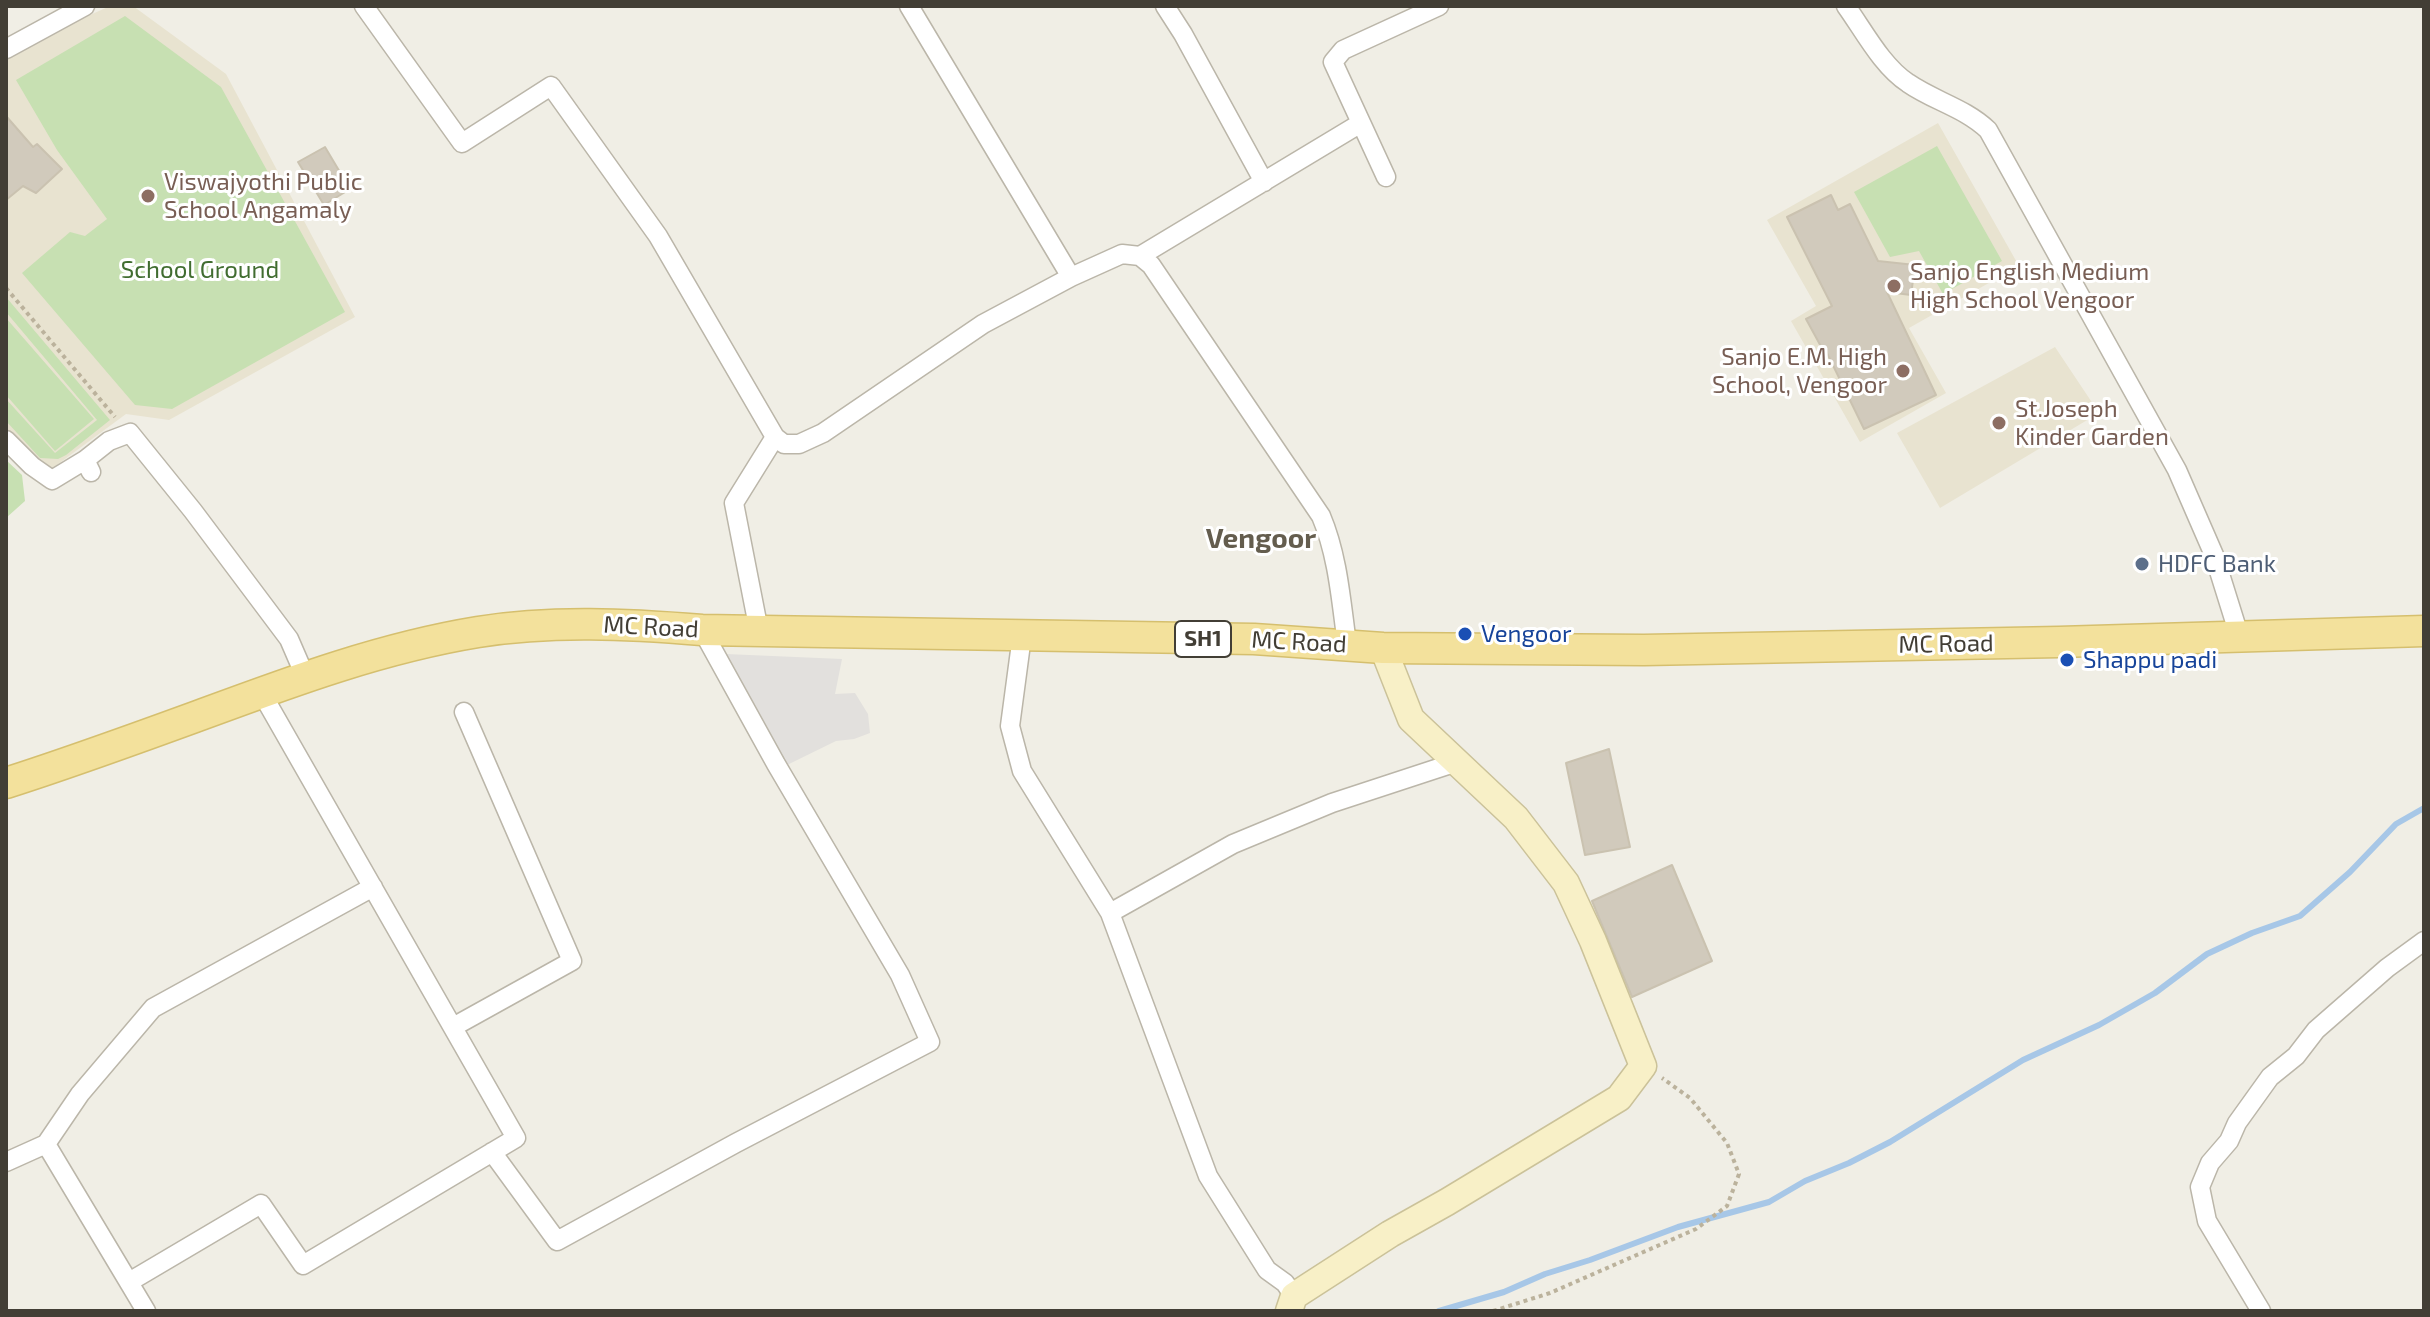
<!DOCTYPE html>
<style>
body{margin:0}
#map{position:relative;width:2430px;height:1317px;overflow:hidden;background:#f0eee5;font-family:"Exo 2",sans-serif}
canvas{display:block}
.frame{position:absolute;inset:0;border:8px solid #423e35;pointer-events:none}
</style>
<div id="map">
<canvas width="2430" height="1317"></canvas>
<div class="frame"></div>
</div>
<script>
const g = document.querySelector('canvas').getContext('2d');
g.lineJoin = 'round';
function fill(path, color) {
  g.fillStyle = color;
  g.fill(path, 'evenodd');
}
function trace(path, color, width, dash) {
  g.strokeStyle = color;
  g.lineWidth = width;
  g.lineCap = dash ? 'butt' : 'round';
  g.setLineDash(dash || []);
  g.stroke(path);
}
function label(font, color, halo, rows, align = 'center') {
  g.font = font + ' "Exo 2",sans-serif';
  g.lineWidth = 6;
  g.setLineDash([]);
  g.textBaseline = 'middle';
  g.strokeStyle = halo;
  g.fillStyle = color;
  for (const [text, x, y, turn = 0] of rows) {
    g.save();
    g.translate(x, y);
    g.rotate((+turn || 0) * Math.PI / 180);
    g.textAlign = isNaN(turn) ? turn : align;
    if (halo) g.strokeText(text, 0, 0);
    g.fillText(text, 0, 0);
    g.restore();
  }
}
fill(new Path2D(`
 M110 6H133L226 74 355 317 169 420 126 414 50 470 6 430V53Z
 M1938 123 2019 266 1909 328 1946 393 1860 442 1791 321 1816 306 1767 220Z
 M2055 347 2099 413 1940 508 1897 433Z`), '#e8e3d0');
fill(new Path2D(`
 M125 16 221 87 345 312 172 409 135 405 22 273 70 232 85 236 107 219 57 150 16 80Z
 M1937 146 2002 261 1943 294 1919 251 1890 257 1854 192Z
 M6 297 110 420 66 455 58 459 40 458 6 421V399L55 453 97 420 6 312Z
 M6 318 94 419 55 451 6 395Z
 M6 460 22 475 25 501 6 518Z`), '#c7e0b2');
fill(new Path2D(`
 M726 654 842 659 835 694 855 693 868 714 870 733 854 739 836 741 787 765 732 670Z`), '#e2e0dd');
trace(new Path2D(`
 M1439 1311 1504 1292 1545 1274 1590 1260 1678 1227 1769 1202 1805 1181 1849 1163 1890 1142 2023 1060 2099 1025 2155 993 2207 954 2252 933 2300 916 2350 872 2396 824 2424 808`), '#a7c7e7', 6);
const building = new Path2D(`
 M6 116 33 147 37 144 62 169 36 193 23 186 6 200Z
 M325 147 350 189 324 205 298 162Z
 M1831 195 1838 210 1850 204 1878 261 1915 265 1911 295 1887 292 1936 395 1864 429 1826 351 1824 352 1806 319 1832 306 1787 217Z
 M1609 749 1630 847 1585 855 1566 763Z
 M1672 865 1712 961 1632 997 1592 901Z`);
fill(building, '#d1cabc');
trace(building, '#cac2b0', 2);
const street = new Path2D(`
 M364 6 462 143 551 86 658 236 775 437 784 444H799L823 433 983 324 1071 277 1122 254 1140 256 1151 265 1321 516C1338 556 1341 601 1347 644
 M909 6 1071 277
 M1165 6 1183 34 1264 182
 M1846 6C1864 31 1882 66 1908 83 1934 101 1965 108 1988 130L2177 470 2214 555 2239 635
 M6 49 85 6
 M1386 177 1333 62 1343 50 1439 6
 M1140 256 1361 123
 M6 440 32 466 52 480 85 460
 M91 472 85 460 109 441 130 433 193 511 289 639 305 676
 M759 631 734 503 775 437
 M1022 636 1010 726 1022 771 1110 913 1208 1176 1267 1270 1285 1283 1294 1296
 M1110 913 1233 844 1332 803 1457 762
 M453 1027 572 961 464 712
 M46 1144 80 1094 153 1008 373 887
 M492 1152 557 1241 736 1143 930 1042 900 975 776 764 702 630
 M6 1162 46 1144 146 1311
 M129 1282 261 1204 303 1265 516 1138 261 692
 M2261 1311 2207 1221 2200 1187 2210 1163 2229 1141 2237 1123 2270 1077 2296 1056 2316 1030 2387 968 2424 941`);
const secondary = new Path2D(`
 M1289 1311 1294 1296 1390 1234 1447 1202 1619 1098 1643 1066 1593 941 1566 883 1516 818 1411 719 1383 648`);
const primary = new Path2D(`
 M6 783C69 763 132 740 195 717 287 683 380 648 478 632 552 620 628 624 702 630L1254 639 1383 648 1644 650 2059 642 2424 631`);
trace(street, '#bbb6a9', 21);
trace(secondary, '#cbc299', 29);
trace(primary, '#d5bf6e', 33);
trace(new Path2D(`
 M6 288 115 417
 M1493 1311 1550 1293 1696 1229 1727 1206 1739 1174 1727 1143 1690 1098 1662 1078`), '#bbb29c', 4, [4, 4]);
trace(street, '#fff', 18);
trace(secondary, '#f8f0c7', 26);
trace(primary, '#f3e19c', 30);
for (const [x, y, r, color] of [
 [148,196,8,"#8d6e63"],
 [1894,286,8,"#8d6e63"],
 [1903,371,8,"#8d6e63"],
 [1999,423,8,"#8d6e63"],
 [2142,564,8,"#5c6f8a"],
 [1465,634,8,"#1a4fb4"],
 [2067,660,8,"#1a4fb4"]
]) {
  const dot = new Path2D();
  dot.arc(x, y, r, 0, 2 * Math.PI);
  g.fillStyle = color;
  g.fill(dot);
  trace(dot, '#fff', 3);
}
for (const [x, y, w] of [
 [1203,639,56]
]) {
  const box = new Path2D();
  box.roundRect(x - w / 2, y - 18, w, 36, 6);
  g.fillStyle = '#fff';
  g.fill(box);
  trace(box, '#423e35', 2);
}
label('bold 22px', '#423e35', null, [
 ["SH1",1203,639]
]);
label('24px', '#785e54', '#fff', [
 ["Viswajyothi Public",164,182],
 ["School Angamaly",164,210],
 ["Sanjo English Medium",1910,272],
 ["High School Vengoor",1910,300],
 ["Sanjo E.M. High",1887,357,"right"],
 ["School, Vengoor",1887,385,"right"],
 ["St.Joseph",2015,409],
 ["Kinder Garden",2015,437]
], 'left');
label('24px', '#416d30', '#fff', [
 ["School Ground",200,270]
]);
label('24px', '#4e5e75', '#fff', [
 ["HDFC Bank",2158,564]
], 'left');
label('24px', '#423e35', '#fff', [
 ["MC Road",651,627,3],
 ["MC Road",1299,642,3],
 ["MC Road",1946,644,-1]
]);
label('24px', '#164399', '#fff', [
 ["Vengoor",1481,634],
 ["Shappu padi",2083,660]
], 'left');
label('bold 28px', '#645d4e', '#fff', [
 ["Vengoor",1261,539]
]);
</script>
